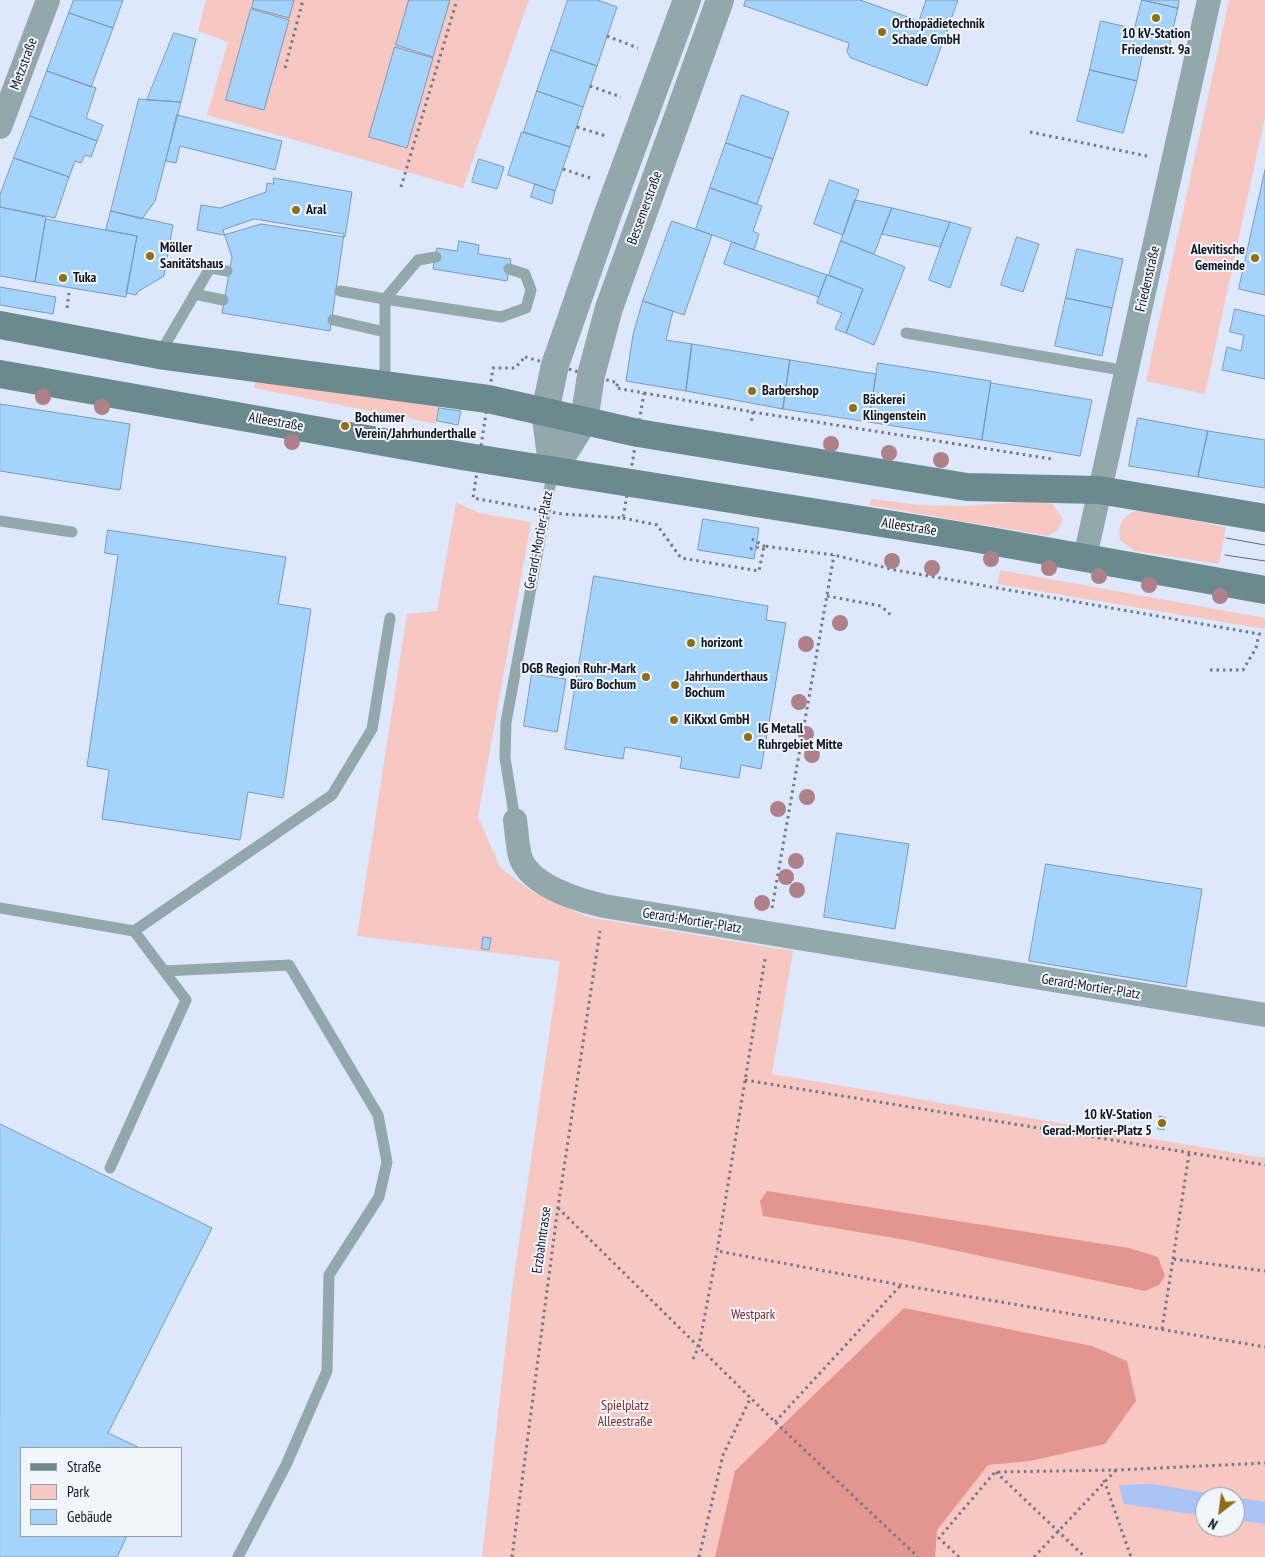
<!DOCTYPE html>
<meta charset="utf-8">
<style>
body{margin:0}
#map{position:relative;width:1265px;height:1557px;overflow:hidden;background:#dde8fd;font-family:"PT Sans Narrow",sans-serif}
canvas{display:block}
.legend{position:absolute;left:20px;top:1447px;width:162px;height:90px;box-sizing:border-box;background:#f1f5fc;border:1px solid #979ca5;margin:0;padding:6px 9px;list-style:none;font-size:15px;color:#111623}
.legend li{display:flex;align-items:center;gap:10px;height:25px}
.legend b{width:25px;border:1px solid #979ca5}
.north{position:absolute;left:1195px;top:1487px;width:50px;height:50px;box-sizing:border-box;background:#f1f5fc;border:1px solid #979ca5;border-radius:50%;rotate:210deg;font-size:14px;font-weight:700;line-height:20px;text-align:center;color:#111623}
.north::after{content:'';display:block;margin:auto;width:18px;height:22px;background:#916e14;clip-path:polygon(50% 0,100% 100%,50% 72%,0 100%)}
</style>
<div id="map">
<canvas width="1265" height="1557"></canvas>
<ul class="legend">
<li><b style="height:6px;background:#6a8a8d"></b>Straße</li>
<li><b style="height:14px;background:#f7c7c2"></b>Park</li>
<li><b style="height:14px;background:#a4d3fc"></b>Gebäude</li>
</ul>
<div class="north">N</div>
</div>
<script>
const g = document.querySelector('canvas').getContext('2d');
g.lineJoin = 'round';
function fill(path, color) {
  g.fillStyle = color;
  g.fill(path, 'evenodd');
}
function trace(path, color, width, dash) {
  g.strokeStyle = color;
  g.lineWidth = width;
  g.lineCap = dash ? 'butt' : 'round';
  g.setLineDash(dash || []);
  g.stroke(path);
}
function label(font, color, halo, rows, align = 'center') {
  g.font = font + ' "PT Sans Narrow",sans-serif';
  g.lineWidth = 4;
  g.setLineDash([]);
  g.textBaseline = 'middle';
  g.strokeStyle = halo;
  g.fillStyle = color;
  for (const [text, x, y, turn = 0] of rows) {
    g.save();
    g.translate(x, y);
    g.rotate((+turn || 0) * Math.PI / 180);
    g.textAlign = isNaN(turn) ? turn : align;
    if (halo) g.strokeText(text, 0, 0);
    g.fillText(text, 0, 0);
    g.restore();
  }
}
fill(new Path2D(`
 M206 0H529L463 188 207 115 228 42 198 31Z
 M1229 0H1265V117L1205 394 1146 381Z
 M256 381 439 405 436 424 254 388Z
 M872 499 920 505 962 506 1040 501 1052 504 1063 519 1058 530 1048 536 869 505Z
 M456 502 479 513 531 522 478 817 500 867 531 891 587 917 793 951 772 1074 1265 1158V1557H482L512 1290 560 961 357 936 407 614 437 611ZM1205 1497H1235V1527H1205Z
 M1138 510 1226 527 1219 564 1135 551 1120 540C1118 523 1122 516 1138 510Z
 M1000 570 1265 618V629L997 584Z`), '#f7c7c2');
fill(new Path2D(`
 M767 1191 1129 1248 1158 1257 1165 1276 1159 1285 1145 1291 906 1240 763 1216 760 1201Z
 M904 1308 1092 1346 1127 1361 1136 1401 1105 1444 1030 1461 988 1465 937 1530 935 1557H715L735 1471Z`), '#e3968f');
fill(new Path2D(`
 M1152 1484 1234 1497H1205V1516L1124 1504 1119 1485Z
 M1235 1497 1265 1502V1524L1235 1520Z`), '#acc3f5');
const building = new Path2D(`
 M74 0H123L113 28 69 13Z
 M254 0H294L289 18 252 8Z
 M409 0H450L433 57 396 45Z
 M568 0H598L617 7 597 66 551 50Z
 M746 0H860L919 21 926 0H958L927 86 851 58 847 52 849 43 748 7 744 6Z
 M1142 0 1178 8 1171 37 1135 28Z
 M1143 0H1179L1178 8Z
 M251 9 289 20 264 110 226 100Z
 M69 13 113 28 91 87 47 71Z
 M1101 21 1171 37 1169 50 1144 46 1137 81 1090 70Z
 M174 33 196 39 181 102 147 100Z
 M395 47 433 58 407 148 369 137Z
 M551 50 597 66 583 107 537 91Z
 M1090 70 1137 81 1123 133 1077 121Z
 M47 71 96 88 86 118 103 125 97 141 30 116Z
 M537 91 583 107 570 147 524 132Z
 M742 95 789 112 773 159 726 143Z
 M139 99 181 102 155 201 142 219 111 211Z
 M177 115 282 141 275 170 180 146 176 163 166 161Z
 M30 116 97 141 91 157 85 155 81 163 75 161 69 177 14 158Z
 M522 132 570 147 555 191 508 175Z
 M726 143 773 159 757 204 710 188Z
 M14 158 69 177 55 218 0 207V195Z
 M479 159 504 167 497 189 472 182Z
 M1265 170V295L1239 289Z
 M274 178 352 192 345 237 261 224 224 235 197 230 201 205 220 208 266 192 267 183 273 184Z
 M830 180 859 190 843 235 814 224Z
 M535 184 555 191 552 204 531 197Z
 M710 188 762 206 753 231 759 234 754 250 696 229Z
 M855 200 892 208 874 254 841 241Z
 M0 207 46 217 35 282 0 276Z
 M892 208 950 222 940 247 882 234Z
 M111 211 173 225 164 276 137 292 136 295 126 293 137 236 106 230Z
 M46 219 137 236 126 297 35 282Z
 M255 219 344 234 330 331 222 313 232 257 223 230Z
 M672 221 712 235 684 315 643 301Z
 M950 222 971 228 950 288 929 280Z
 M1017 237 1039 244 1023 292 1001 285Z
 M459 241 479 245 478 254 511 259 507 281 433 269 437 248 457 251Z
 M841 241 905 267 874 345 846 333 863 289 829 275Z
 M732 242 827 275 819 297 724 264Z
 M1077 249 1123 259 1112 308 1066 298Z
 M827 275 863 289 846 333 835 329 842 313 817 303Z
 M0 287 56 297 53 314 0 305Z
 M1066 298 1112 308 1102 356 1055 346Z
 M643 301 673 311 666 340 692 344 686 391 626 381 633 335Z
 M1235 309 1265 316V379L1222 370 1227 347 1241 351 1244 335 1230 332Z
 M692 344 790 360 783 409 686 391Z
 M790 360 876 374 869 422 783 409Z
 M878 363 991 381 982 440 869 422Z
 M991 383 1092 400 1080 456 982 440Z
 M0 404 130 424 120 490 0 471Z
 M439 408 461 411 458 425 437 421Z
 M1138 418 1208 431 1198 477 1129 466Z
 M1208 431 1265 440V488L1198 477Z
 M703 519 759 528 754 559 698 550Z
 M108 530 286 557 278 604 311 609 283 798 248 792 240 840 102 819 109 770 87 766 118 555 105 553Z
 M594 576 768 606 766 620 786 623 761 769 741 765 739 778 680 768 682 757 625 747 623 759 565 749Z
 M532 674 566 679 557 732 524 726Z
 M837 833 909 844 895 929 824 917Z
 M1046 864 1202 889 1186 987 1029 961Z
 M483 937 491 938 489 950 482 949Z
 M1160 1116 1166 1118 1164 1130 1158 1129Z
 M0 1124 212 1228 108 1433 140 1448H21V1536H127L117 1557H0Z`);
fill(building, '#a4d3fc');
trace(building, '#7b9ab5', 1);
trace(new Path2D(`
 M607 36 638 48
 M285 68 303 0
 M590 86 621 97
 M577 127 606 136
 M1030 132 1147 156
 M563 169 590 178
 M401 187 457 0
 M67 308 69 293
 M525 357 618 383 616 388 644 393 623 518 562 514 473 498 493 368H515Z
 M644 393 753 412 751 423
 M753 412 1052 459
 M623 518 657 525 681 558 759 571 764 546 834 555 895 570 1265 635
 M750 549 764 546 752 539
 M827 596 881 606 893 617
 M1210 670H1243L1256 648 1259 634
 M772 908 834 555
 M765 959 717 1251 901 1285 1265 1347
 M745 1080 1265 1165
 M558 1208 775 1422 918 1557
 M1173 1259 1189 1154
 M1162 1329 1173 1259 1265 1271
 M693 1359 699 1346 717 1251
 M775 1422 900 1286
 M996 1472 1085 1557
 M1104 1480 1131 1557
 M512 1557 558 1207 600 931
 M699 1557 723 1455 751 1397
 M959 1557 939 1538 995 1472 1117 1470 1265 1463
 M1034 1557 1116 1470`), '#71798a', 3, [2.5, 4]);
trace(new Path2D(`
 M436 257 418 260 385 299 501 317 526 308 531 290 525 274 509 269
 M340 291 385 299V384
 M194 294 223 300
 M333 320 385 332
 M906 333 1127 371
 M159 355 210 268 227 271
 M0 521 72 532
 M515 820 505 758 506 722 553 470
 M0 908 134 931 186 1000 110 1168
 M134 931 332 795 372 729 390 618
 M164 971 289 965 378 1115 387 1162 379 1197 329 1275 327 1371 286 1465 238 1557`), '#93a8ab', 11);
trace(new Path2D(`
 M0 127 48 0
 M1085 557 1209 0
 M515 820C517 832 517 848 521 859 532 886 578 900 604 906L1265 1015`), '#93a8ab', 24);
trace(new Path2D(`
 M553 470 584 421 591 375 609 308 720 0
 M553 470 545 412 555 365 607 216 687 0`), '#93a8ab', 28);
trace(new Path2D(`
 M0 325 159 355 488 399 638 433 967 487 1099 490 1265 518
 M0 374 462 456 956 535 1265 590`), '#6a8a8d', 28);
trace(new Path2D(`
 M1226 538 1265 545
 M1225 555 1265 561`), '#636a7a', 1);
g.fillStyle = '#ae8189';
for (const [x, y] of [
 [43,397],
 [102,407],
 [292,442],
 [831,444],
 [889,453],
 [941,460],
 [991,559],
 [892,561],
 [932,568],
 [1049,568],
 [1099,576],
 [1149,585],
 [1220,596],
 [840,623],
 [806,644],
 [799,702],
 [806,734],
 [812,755],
 [807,797],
 [778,809],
 [796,861],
 [786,877],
 [797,890],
 [762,903]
]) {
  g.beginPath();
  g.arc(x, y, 8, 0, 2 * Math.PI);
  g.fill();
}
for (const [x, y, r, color] of [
 [1156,18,5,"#916e14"],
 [882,32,5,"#916e14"],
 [296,210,5,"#916e14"],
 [150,256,5,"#916e14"],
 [1255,258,5,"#916e14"],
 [63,278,5,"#916e14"],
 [752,391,5,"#916e14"],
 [853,408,5,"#916e14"],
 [345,426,5,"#916e14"],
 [691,643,5,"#916e14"],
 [646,677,5,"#916e14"],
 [675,685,5,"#916e14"],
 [674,720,5,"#916e14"],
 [748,737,5,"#916e14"],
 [1162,1123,5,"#916e14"]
]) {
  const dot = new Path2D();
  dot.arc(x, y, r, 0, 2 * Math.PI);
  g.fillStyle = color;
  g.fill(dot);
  trace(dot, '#f1f5fc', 2);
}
label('bold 14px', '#111623', '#f1f5fc', [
 ["Orthopädietechnik",892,24],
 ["Schade GmbH",892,40],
 ["10 kV-Station",1156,34,"center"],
 ["Friedenstr. 9a",1156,50,"center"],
 ["Aral",306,210],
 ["Möller",160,248],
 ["Sanitätshaus",160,264],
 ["Alevitische",1245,250,"right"],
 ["Gemeinde",1245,266,"right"],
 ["Tuka",73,278],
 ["Barbershop",762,391],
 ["Bäckerei",863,400],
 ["Klingenstein",863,416],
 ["Bochumer",355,418],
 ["Verein/Jahrhunderthalle",355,434],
 ["horizont",701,643],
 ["DGB Region Ruhr-Mark",636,669,"right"],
 ["Büro Bochum",636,685,"right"],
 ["Jahrhunderthaus",685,677],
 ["Bochum",685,693],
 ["KiKxxl GmbH",684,720],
 ["IG Metall",758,729],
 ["Ruhrgebiet Mitte",758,745],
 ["10 kV-Station",1152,1115,"right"],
 ["Gerad-Mortier-Platz 5",1152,1131,"right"]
], 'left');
label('14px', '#111623', '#f1f5fc', [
 ["Metzstraße",24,64,-70],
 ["Bessemerstraße",645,208,-70],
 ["Friedenstraße",1148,279,-77],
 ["Alleestraße",276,422,10],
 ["Alleestraße",909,527,9],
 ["Gerard-Mortier-Platz",539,540,-79],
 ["Gerard-Mortier-Platz",692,921,9],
 ["Gerard-Mortier-Platz",1091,987,9],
 ["Erzbahntrasse",542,1240,-82]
]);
label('14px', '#872c2a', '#f1f5fc', [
 ["Westpark",753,1315],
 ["Spielplatz",625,1406],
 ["Alleestraße",625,1422]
]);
</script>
